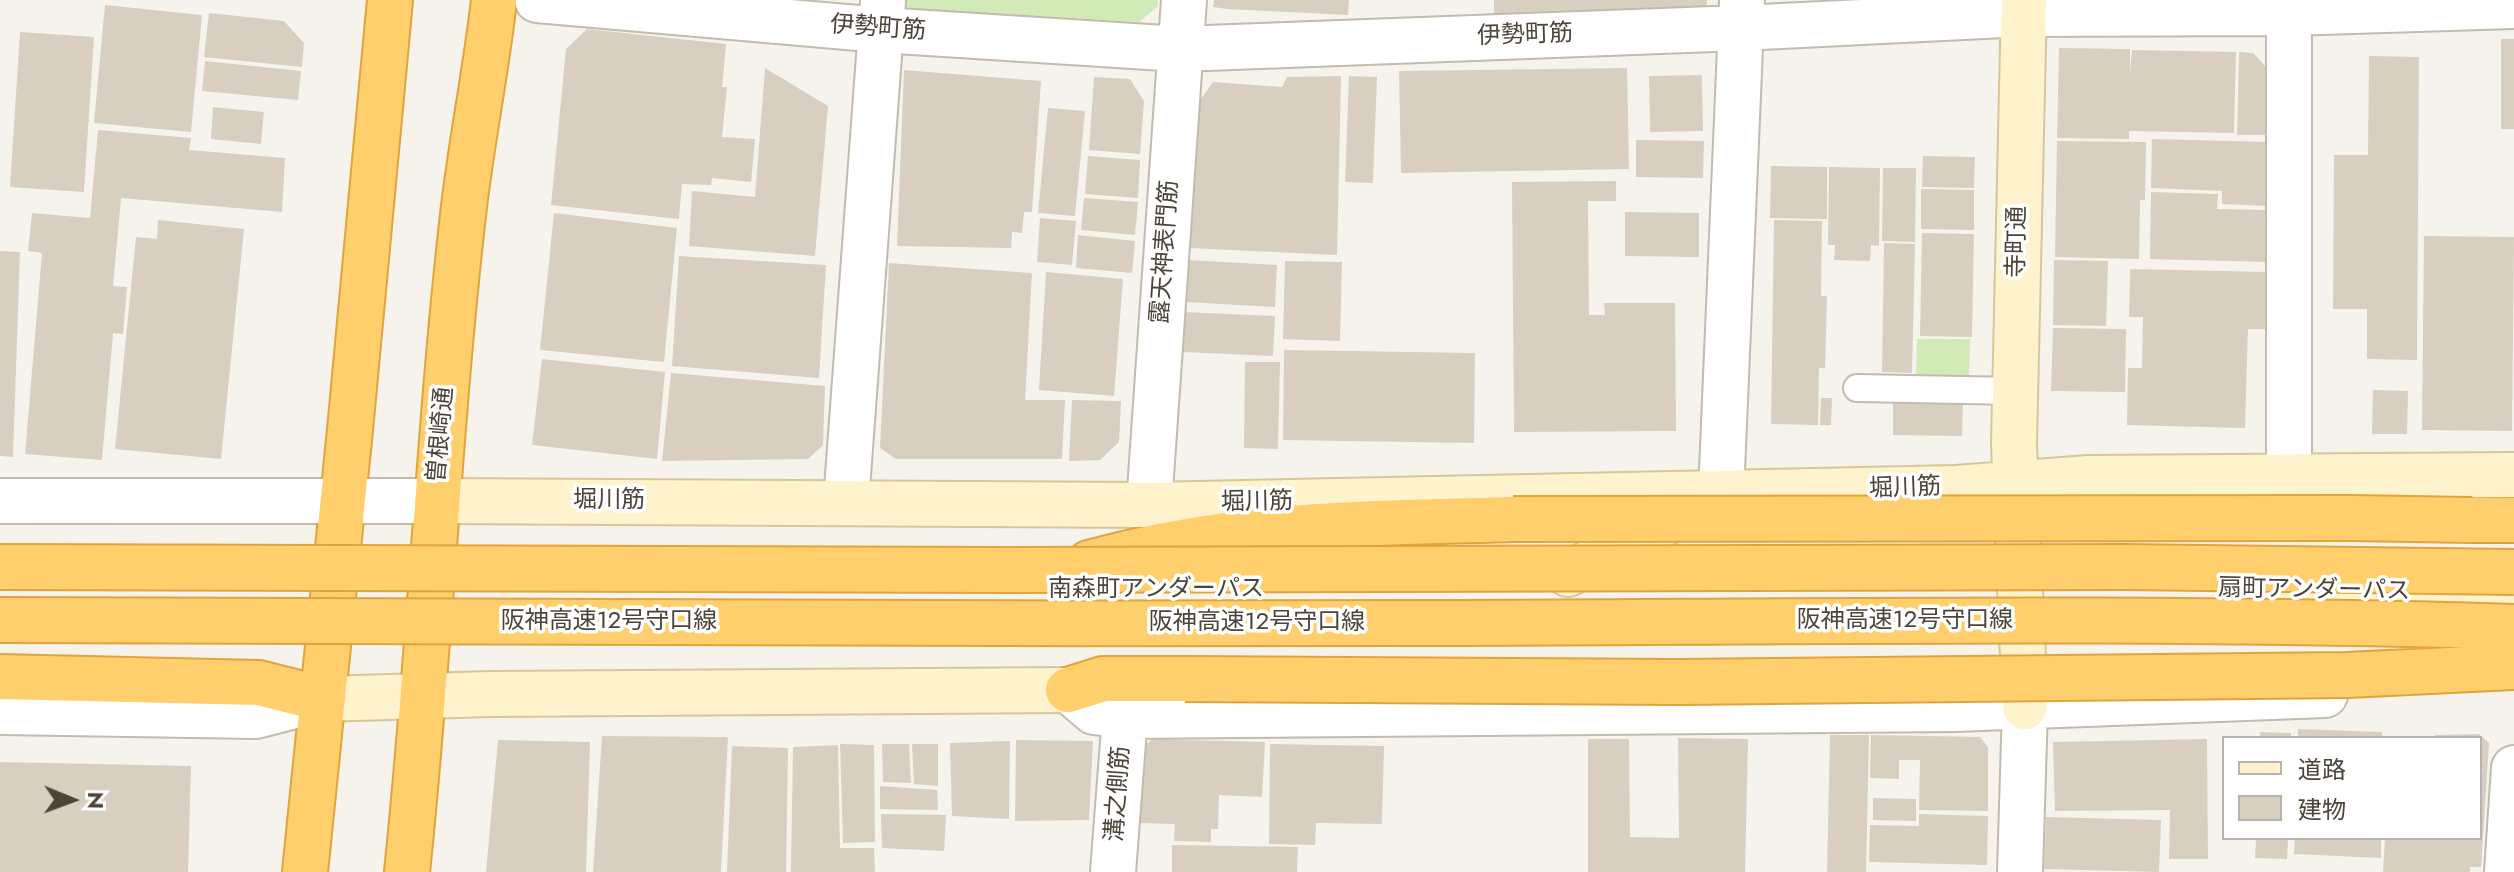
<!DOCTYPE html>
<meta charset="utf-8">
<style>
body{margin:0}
#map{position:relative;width:2514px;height:872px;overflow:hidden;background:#f6f3ec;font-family:Jost,"Noto Sans JP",sans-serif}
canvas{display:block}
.legend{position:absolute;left:2222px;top:736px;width:260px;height:104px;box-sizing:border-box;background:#fff;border:2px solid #b7b4b0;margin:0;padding:10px 14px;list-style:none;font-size:24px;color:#4b4439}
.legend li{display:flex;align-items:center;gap:16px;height:40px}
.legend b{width:40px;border:2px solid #b7b4b0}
.north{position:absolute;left:32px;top:760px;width:80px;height:80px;-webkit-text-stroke:6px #fff;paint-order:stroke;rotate:91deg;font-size:22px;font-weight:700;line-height:32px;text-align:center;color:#4b4439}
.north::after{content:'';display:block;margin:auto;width:28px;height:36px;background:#4b4439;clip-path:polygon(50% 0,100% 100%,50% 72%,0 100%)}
</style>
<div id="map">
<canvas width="2514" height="872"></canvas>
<ul class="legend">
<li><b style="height:10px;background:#fff3cd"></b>道路</li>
<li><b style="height:22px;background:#d8cfc1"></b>建物</li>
</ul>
<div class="north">N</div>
</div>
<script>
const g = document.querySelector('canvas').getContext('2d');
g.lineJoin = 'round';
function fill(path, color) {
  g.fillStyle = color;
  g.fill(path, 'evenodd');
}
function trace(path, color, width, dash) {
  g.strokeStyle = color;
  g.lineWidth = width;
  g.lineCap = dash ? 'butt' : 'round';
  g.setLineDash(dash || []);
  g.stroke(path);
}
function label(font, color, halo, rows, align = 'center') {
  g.font = font + ' Jost,"Noto Sans JP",sans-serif';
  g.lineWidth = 7;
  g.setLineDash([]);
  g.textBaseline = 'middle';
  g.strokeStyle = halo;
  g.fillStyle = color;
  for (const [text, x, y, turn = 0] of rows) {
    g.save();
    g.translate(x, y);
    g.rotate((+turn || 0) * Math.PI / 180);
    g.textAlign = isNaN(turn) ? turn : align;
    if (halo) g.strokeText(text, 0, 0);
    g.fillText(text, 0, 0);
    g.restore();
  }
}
fill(new Path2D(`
 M901 0H1158V6L1139 22 900 9Z
 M1917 339H1970L1969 379 1920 378 1916 373Z`), '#d2eab5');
fill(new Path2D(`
 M1214 0H1349L1348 15 1227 9 1213 7Z
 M1494 0H1707L1706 16 1494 17Z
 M105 5 202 15 191 132 94 123Z
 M209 13 284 21 304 43 302 67 204 57Z
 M587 29 726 44 722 87H727L722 137 755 139 751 182 712 178 711 185 682 184 679 219 551 205 566 49Z
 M20 32 94 37 84 192 10 187Z
 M2501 39H2514V129H2501Z
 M2059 48 2130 49V74L2132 50 2236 52 2234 133 2129 131V139L2057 138Z
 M2239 52 2253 53 2267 68 2265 135H2237Z
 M2369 56 2419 57 2417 360 2367 359V309H2333L2334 155H2368Z
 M205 61 301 71 298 100 202 91Z
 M765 68 828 106 815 256 689 246 692 191 755 197Z
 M1627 68 1629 169 1401 173 1399 71Z
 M904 70 1041 81 1032 212H1024L1022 233 1012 232 1011 248 897 246Z
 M1702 75 1703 131 1650 132 1649 76Z
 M1341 76 1337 255 1189 248 1198 103 1213 82 1282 87 1287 77Z
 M1349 76 1377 77 1373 183 1345 182Z
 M1094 77 1130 79 1144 101 1140 154 1089 150Z
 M213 107 264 112 261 144 211 139Z
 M1048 108 1085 111 1075 216 1038 213Z
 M98 130 191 138 189 150 285 158 282 212 121 198 113 286 127 287 123 334 113 333 102 460 25 454 42 253 28 251 32 213 90 218Z
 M2152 139 2269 142 2267 206 2222 204V191L2151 188Z
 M1636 140 1704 141 1703 178 1636 177Z
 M2057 141 2146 142 2145 200H2140L2139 259 2055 257Z
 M1088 156 1140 160 1138 198 1085 194Z
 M1923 156 1975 157 1974 188 1922 187Z
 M1771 166 1827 167V219L1770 218Z
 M1829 167 1880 168 1879 246 1871 245 1870 261 1834 260 1835 245H1828Z
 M1883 168H1916L1915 242 1882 241Z
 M1616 181V201H1588L1589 315H1605L1604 303H1675L1676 431 1514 432 1512 182Z
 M1921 189 1974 190V230L1921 229Z
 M2151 192 2218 194 2217 209 2268 210 2267 262 2150 259Z
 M1084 198 1138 202 1135 235 1081 230Z
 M1625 212 1699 213V257L1625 256Z
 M554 213 677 228 664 362 540 350Z
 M1040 218 1076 221 1072 265 1037 262Z
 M158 220 244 229 221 459 115 449 136 237 157 239Z
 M1774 220 1822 221 1821 296H1827L1825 368H1819L1818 425 1771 424Z
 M1922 233 1974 234 1972 337 1920 336Z
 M1078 235 1135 241 1132 273 1076 268Z
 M2424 236 2514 237 2512 431 2422 430Z
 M1884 243 1915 244 1912 373 1882 372Z
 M0 251 20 252 13 457 0 456Z
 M679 256 826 265 819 378 672 366Z
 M1187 260 1277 265 1275 307 1185 302Z
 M2054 260 2108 261 2106 326 2053 325Z
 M1285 261 1342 262 1340 341 1283 339Z
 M889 263 1032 273 1025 400H1065L1062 459H896L880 448Z
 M2130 269 2267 272 2265 329H2248L2245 428 2127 425 2128 368H2142L2143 317H2129Z
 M1046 272 1123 279 1114 396 1039 390Z
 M1183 312 1275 316 1273 356 1182 352Z
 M2053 328 2126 329 2125 392 2051 391Z
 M1284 350 1475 353 1474 443 1283 440Z
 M542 359 665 372 657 459 532 445Z
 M1245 362H1280L1278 449 1244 448Z
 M671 373 825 386 823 445 808 459 662 461Z
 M2373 390 2408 391 2407 434H2372Z
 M1821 398H1832L1831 425H1820Z
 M1072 400 1121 401 1119 442 1100 460 1069 461Z
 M1893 402 1963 403 1962 436 1893 435Z
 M2298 729 2382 732V738H2298Z
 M2260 732 2291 733V738H2260Z
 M2479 734 2489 743 2481 867H2470V872H2383L2385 838H2480V738H2435V735Z
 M1830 735H1869L1866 872H1827Z
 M1871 735 1980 737 1988 747V811L1919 810 1920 760H1899V779L1870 778Z
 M602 736 728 737 721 872H593Z
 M1678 738 1748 739 1745 872H1588V739H1629L1630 837 1679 838Z
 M1152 739 1265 742 1262 797 1219 795 1218 829H1211V842L1174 841 1175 824 1140 823 1142 748Z
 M2207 739 2208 859H2169L2170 810 2055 811 2053 742Z
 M498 740 590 742 586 872H486Z
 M1016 740 1093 741 1089 820 1015 821Z
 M1010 741 1009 819 952 816 950 743Z
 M840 744 874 745 875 842 843 843Z
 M882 744H909L911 783 883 782Z
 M912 744H938V786L914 784Z
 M1270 744 1384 746 1382 824 1316 823 1315 845 1269 844Z
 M838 745 840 848H874L875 872H791L793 747Z
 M732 746 788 748 786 872H727Z
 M0 762 191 766 188 872H0Z
 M880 786 937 790 938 810 880 809Z
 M1873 798 1916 799V821L1873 820Z
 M881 814 946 815 944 851 882 848Z
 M1919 814 1988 816 1987 865 1869 862 1870 825 1919 826Z
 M2046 817 2161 820 2159 872 2044 869Z
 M2256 838H2288L2287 859 2255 858Z
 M2295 838H2381V858L2294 854Z
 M1172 845 1298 847 1297 872H1172Z`), '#d8cfc1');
const lane = new Path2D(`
 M1857 388 2015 391`);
const street = new Path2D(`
 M537 0 881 30 1180 49 1741 28 2024 14 2289 13 2514 6
 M2289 475V13L2291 0
 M1721 494 1742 1
 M0 501H437
 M846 502 883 2
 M1149 505 1184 0
 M1068 690 1094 712 1125 716 1954 709 2325 695
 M0 712 256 716 322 699
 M1113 872 1125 716
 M2020 872 2025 707
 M2507 872 2514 768`);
const secondary = new Path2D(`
 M2024 0 2014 444 2025 707
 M437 501 1149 505 1956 488 2089 478 2514 475
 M1568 574 1684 513
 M2241 590 2514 595
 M322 699 491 694 1068 690`);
const highway = new Path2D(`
 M2472 520H2514
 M1089 563C1136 550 1184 540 1233 534 1326 522 1420 522 1513 519
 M0 677 259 683 322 699
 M1068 690 1103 679H1185
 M305 872 350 430 390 0
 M407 872C430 654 438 434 463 215 471 143 486 72 494 0`);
trace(lane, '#c2bbae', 30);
trace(street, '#c2bbae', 48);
trace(secondary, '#d6c79b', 48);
trace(highway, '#e0a43c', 48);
trace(lane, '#fff', 26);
trace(street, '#fff', 44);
trace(secondary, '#fff3cd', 44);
trace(highway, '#ffcf6e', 44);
const highwayBridge = new Path2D(`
 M1513 519 2350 518 2472 520
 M0 567 1008 570 2126 567 2514 572
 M0 620C480 623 960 624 1440 623 1798 622 2156 616 2514 627
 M1185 679 1679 682 2347 675 2514 667`);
trace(highwayBridge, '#e0a43c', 48, []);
trace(highwayBridge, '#ffcf6e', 44);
label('24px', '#4b4439', '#fff', [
 ["伊勢町筋",878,29,4],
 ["伊勢町筋",1525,36,-2],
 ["寺町通",2018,242,-89],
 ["露天神表門筋",1166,252,-86],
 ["曽根崎通",442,435,-85],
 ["堀川筋",1905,489,-2],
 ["堀川筋",609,501],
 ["堀川筋",1257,503,-1],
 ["南森町アンダーパス",1156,590],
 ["扇町アンダーパス",2314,591,1],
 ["阪神高速12号守口線",1905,621],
 ["阪神高速12号守口線",609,622],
 ["阪神高速12号守口線",1257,623],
 ["溝之側筋",1119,794,-86]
]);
</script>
